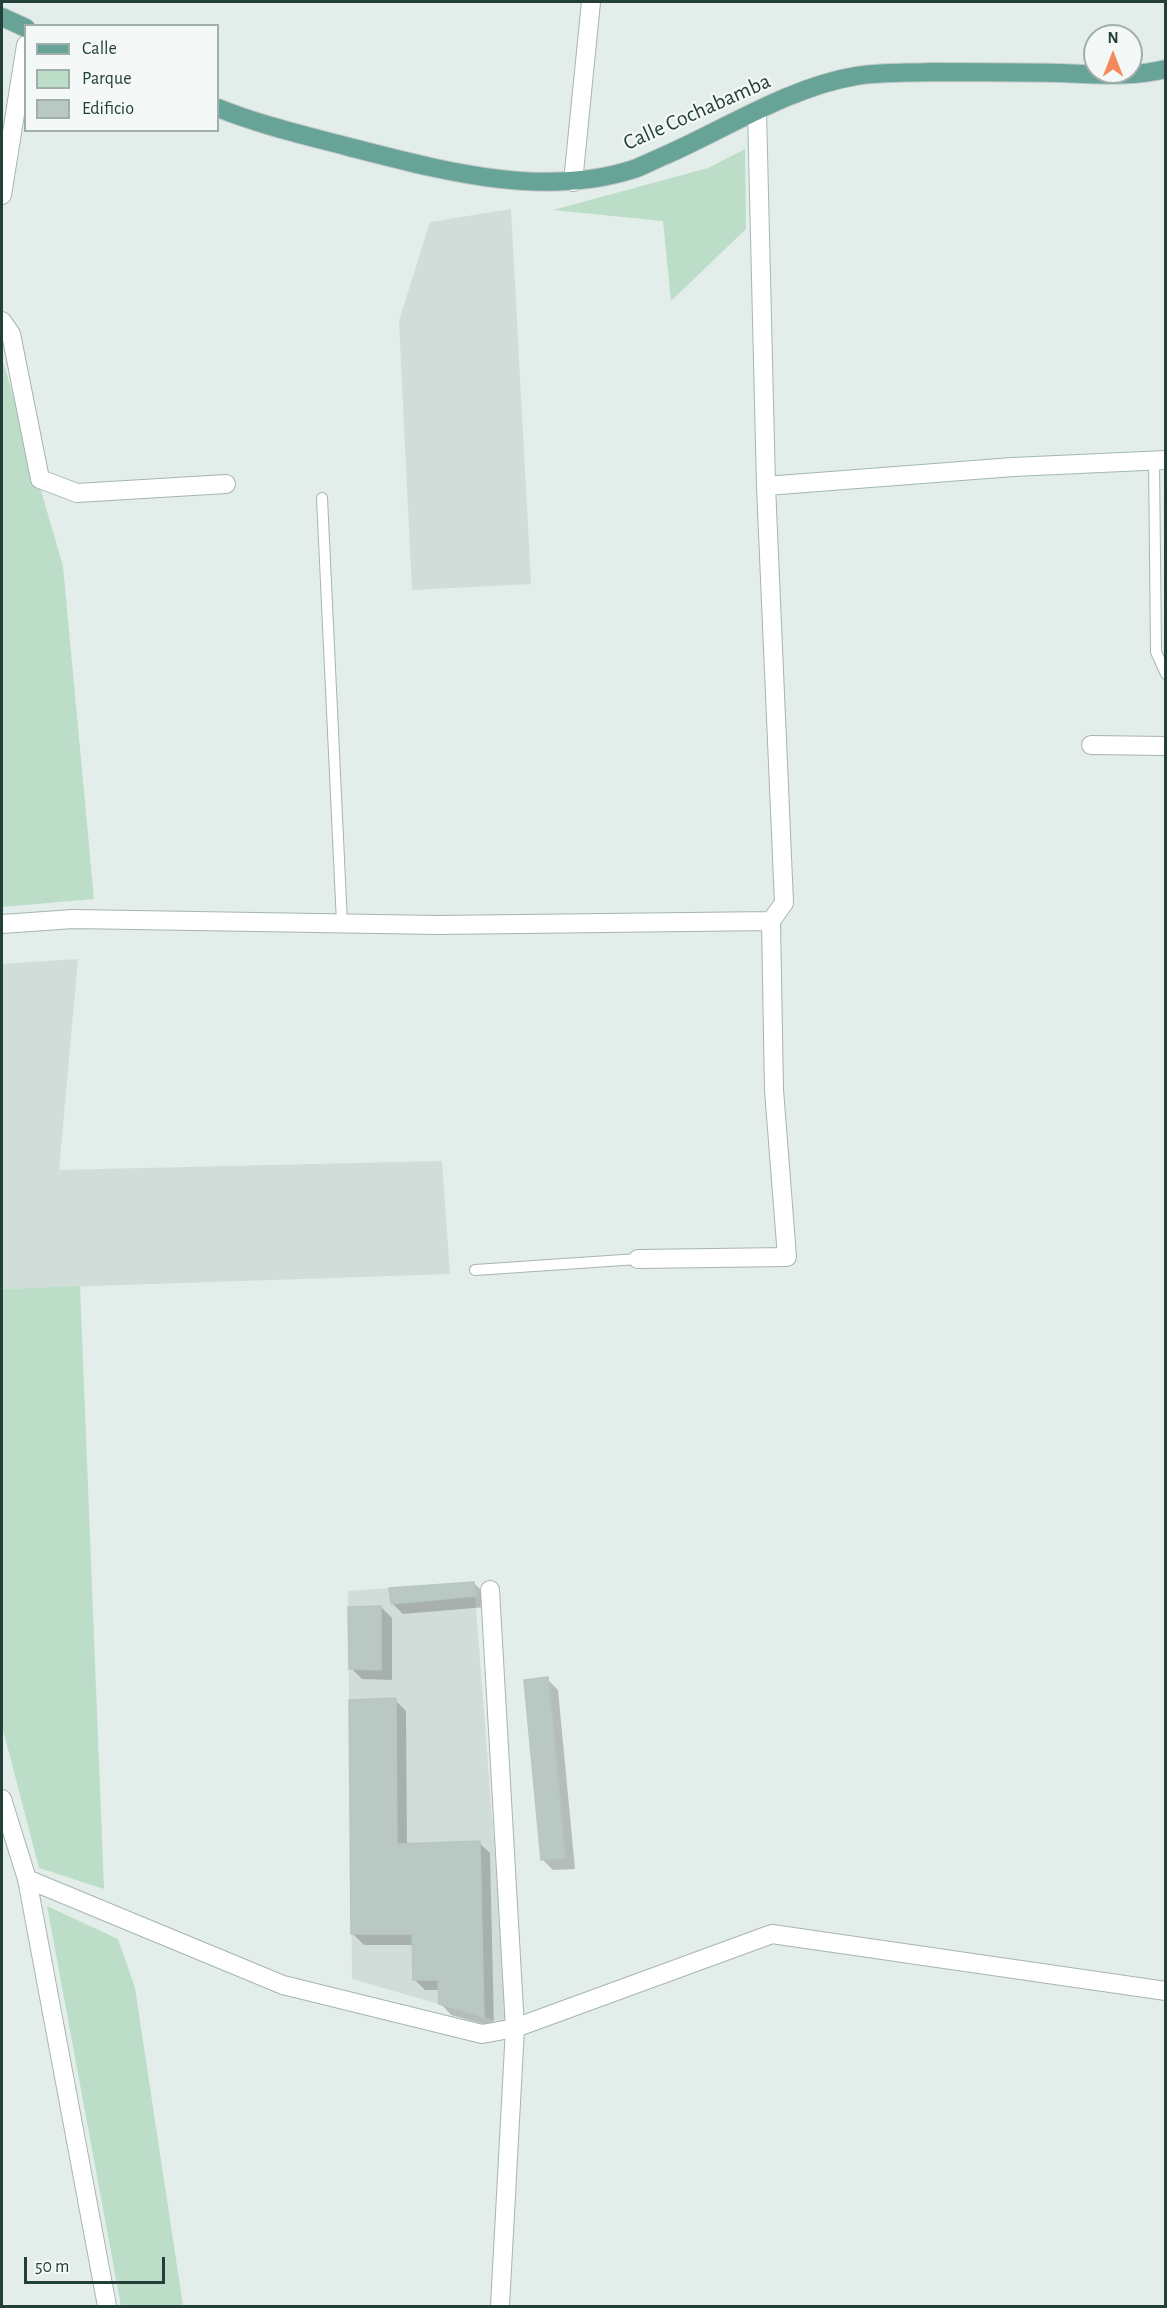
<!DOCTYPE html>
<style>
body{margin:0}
#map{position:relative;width:1167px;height:2308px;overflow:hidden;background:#e3ede9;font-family:"Alegreya Sans",sans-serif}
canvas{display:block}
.frame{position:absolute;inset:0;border:3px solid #233f39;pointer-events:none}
.legend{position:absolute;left:24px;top:24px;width:195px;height:108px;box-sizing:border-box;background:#f4f9f7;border:2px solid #a0afab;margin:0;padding:8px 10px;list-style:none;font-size:18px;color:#233f39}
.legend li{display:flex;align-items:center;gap:12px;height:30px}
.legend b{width:30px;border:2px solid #a0afab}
.north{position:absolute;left:1083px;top:24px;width:60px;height:60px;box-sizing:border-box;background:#f4f9f7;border:2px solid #a0afab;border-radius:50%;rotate:0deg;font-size:16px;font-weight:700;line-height:24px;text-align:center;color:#233f39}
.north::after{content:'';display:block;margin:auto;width:21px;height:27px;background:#f28a5c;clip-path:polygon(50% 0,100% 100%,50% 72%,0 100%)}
.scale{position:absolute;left:24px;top:2257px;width:141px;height:27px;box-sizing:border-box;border:3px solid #233f39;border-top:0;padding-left:8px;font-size:18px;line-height:21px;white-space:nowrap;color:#233f39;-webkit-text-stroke:4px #f4f9f7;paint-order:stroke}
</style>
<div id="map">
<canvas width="1167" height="2308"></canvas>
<div class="frame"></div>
<ul class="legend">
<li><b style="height:8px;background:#68a397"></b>Calle</li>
<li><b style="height:16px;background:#bcdec8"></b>Parque</li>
<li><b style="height:16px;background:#b9c8c3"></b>Edificio</li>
</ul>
<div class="north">N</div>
<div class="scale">50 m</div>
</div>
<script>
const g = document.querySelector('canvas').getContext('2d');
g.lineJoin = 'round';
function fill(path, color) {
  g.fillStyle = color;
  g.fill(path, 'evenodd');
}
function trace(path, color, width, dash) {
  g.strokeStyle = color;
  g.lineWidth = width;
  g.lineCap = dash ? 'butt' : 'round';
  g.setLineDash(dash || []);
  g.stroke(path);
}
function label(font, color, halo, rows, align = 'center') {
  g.font = font + ' "Alegreya Sans",sans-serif';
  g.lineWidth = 4.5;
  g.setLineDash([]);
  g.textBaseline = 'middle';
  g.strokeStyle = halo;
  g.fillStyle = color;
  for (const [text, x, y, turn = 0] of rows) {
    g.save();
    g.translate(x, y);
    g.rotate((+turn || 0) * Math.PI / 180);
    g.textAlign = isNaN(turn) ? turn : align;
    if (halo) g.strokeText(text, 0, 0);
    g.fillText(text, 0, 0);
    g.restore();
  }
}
fill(new Path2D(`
 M511 209 531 584 412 590 399 321 430 222Z
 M78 959 59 1170 442 1161 450 1274 2 1289V964Z
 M474 1582 508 2024 352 1979 348 1591Z`), '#d1ddd8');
fill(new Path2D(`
 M745 149 746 229 671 301 663 221 553 210 708 168Z
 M2 358 63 566 94 899 2 907Z
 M80 1286 104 1889 39 1868 2 1726V1289Z
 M47 1906 118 1939 135 1988 183 2306H121Z`), '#bcdec8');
fill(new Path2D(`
 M474 1583 485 1594 486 1607 403 1614 392 1603Z
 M381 1607 392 1618V1680L362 1679 351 1668Z
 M547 1679 558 1690 575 1869 553 1870 542 1859Z
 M395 1700 406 1711 407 1845 479 1843 490 1853 494 2027 451 2015 440 2003V1990H425L414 1979V1945H364L353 1934Z`), '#0003');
const building = new Path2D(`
 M474 1582 476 1596 391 1604 389 1588Z
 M381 1606V1670L349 1669 348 1607Z
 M548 1677 565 1858 541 1860 524 1680Z
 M396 1698 397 1844 480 1841 484 2017 439 2004 438 1980H413L412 1934H351L349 1700Z`);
fill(building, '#b9c8c3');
trace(building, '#b6c7c1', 1.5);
const lane = new Path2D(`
 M1154 460 1156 652 1166 674
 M322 498 342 923
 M475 1270 638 1259`);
const street = new Path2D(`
 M573 182 591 2
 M2 195 26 45
 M2 321 11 334 40 479 77 493 226 484
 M1091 745 1166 746
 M2 924 73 919 438 925 771 921 784 903 766 486
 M638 1259 787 1257 774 1090 771 921
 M490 1590 515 2028 500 2306
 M2 1799 27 1879 107 2306
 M27 1879 283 1985 482 2034 515 2028 772 1934 1166 1991`);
const secondary = new Path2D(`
 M757 111 766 486 1013 467 1166 460`);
const primary = new Path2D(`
 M2 17 26 28
 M218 108C260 125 304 135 349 147 440 170 542 199 634 169 645 165 656 159 666 155 727 128 790 87 856 76 880 72 906 73 930 72 973 72 1015 72 1058 73 1093 74 1131 78 1166 69`);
trace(lane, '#a6b5b1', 12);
trace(street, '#a6b5b1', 20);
trace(secondary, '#a2b9b2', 20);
trace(primary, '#c1c9c8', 20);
trace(lane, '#fff', 10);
trace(street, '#fff', 18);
trace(secondary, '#fff', 18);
trace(primary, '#68a397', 18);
label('22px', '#233f39', '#f4f9f7', [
 ["Calle Cochabamba",697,112,-24]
]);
</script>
